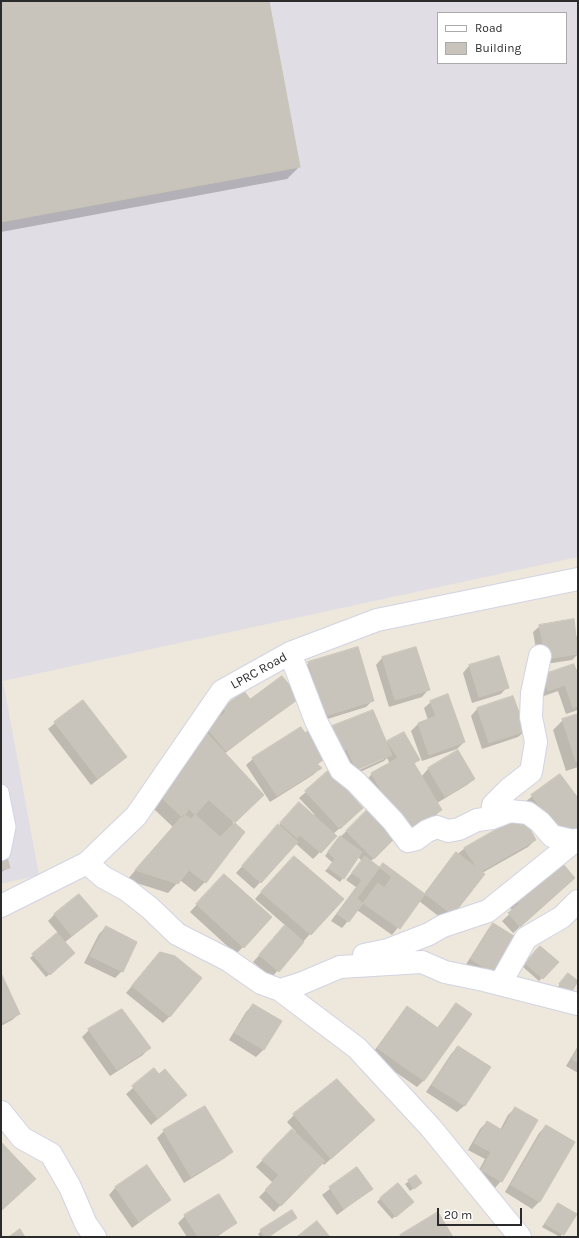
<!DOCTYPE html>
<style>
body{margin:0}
#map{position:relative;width:579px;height:1238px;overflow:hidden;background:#ede7dc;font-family:Karla,sans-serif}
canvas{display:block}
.frame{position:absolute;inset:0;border:2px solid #2b2b2b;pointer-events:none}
.legend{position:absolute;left:437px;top:12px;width:130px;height:52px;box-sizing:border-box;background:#fff;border:1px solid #aaa;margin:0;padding:5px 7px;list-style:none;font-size:12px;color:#2b2b2b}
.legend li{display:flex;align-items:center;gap:8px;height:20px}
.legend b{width:20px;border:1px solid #aaa}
.scale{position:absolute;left:437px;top:1208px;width:85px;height:18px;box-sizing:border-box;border:2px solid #2b2b2b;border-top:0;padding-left:5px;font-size:12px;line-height:14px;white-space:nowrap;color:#2b2b2b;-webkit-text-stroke:3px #fff;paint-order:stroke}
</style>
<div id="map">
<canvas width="579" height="1238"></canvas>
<div class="frame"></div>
<ul class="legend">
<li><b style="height:5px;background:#fff"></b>Road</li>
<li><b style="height:11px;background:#c8c4bc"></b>Building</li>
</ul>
<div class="scale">20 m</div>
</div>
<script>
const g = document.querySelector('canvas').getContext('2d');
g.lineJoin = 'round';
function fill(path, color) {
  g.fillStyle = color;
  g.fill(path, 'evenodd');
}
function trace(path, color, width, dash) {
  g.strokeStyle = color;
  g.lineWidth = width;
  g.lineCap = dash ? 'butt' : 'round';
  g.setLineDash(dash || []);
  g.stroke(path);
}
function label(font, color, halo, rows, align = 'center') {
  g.font = font + ' Karla,sans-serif';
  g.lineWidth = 3;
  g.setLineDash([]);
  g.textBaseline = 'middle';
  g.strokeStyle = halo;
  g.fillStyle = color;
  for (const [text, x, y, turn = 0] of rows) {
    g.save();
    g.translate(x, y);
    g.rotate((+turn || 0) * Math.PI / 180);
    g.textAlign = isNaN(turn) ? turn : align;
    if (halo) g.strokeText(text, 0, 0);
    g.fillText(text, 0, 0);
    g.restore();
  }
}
fill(new Path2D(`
 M1 1H578V557L3 681 39 875 1 884ZM438 13H566V63H438Z`), '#e0dde5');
fill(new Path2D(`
 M1 1H268L299 167 287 179 1 232Z
 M540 626 576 637 578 635V654L572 660 539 665 533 632Z
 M416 648 428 690 422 697 389 707 376 665 382 658Z
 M309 663 373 700 366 707 318 722 302 669Z
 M469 666 507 687 501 694 472 703 463 673Z
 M578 671V710L566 714 558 691 541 697 536 683Z
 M298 698 224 754 233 823 244 832 205 882 195 892 180 880 168 893 127 880 173 827 139 795 219 719 216 715 223 708 250 700Z
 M431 702 464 742 457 749 422 761 411 731 418 724 428 720 424 708Z
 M477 709 525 731 518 737 482 749 471 716Z
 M578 715V767L566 771 553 730 563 720Z
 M55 723 126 757 91 785 48 729Z
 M305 734 327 756 317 765 320 768 313 775 270 802 246 765 253 759Z
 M321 735 386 744 388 741 418 759 414 764 421 777 428 769 457 751 474 779 467 785 437 803 441 810 434 817 398 837 397 835 370 862 424 894 450 860 465 848 535 840 528 847 482 873 445 921 419 901 392 935 357 910 342 928 331 921 356 887 346 880 362 861 358 857 340 882 325 871 333 863 325 856 337 840 371 808 365 781 372 774 390 764 387 758 384 761 349 777ZM384 757V759L352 773 351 772Z
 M559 775 578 800 557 846 525 802Z
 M306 792 355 815 333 834 336 836 313 859 295 843 254 889 236 873 293 810 315 815 299 798Z
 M1 855 9 868 1 872Z
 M287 864 310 934 271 978 253 962 286 926 255 899Z
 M218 882 243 947 236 954 190 912Z
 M567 884 513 933 502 921 513 911 507 905Z
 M55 914 97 916 64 943 70 956 46 977 30 958 58 933 48 921Z
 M493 924V973L465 966 487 931Z
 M106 927 122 971 115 978 84 963 99 934Z
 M540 947 557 962 539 981 523 967Z
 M160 953 170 1016 163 1023 126 993Z
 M568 975 578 982 570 992 557 988Z
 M1 976 19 1014 12 1020 1 1026Z
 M456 1004 424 1080 417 1087 371 1055 407 1007 437 1028Z
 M253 1005 280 1021 263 1050 256 1057 229 1040 246 1012Z
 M89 1030 149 1048 143 1055 110 1076 82 1037Z
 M578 1046V1073L566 1066Z
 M458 1047 489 1067 464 1106 457 1112 426 1092 451 1054Z
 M154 1070 179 1101 151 1125 126 1094Z
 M515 1108 501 1181 495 1188 475 1177 485 1159 468 1150 480 1129 487 1122 500 1130 508 1115Z
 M294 1115 367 1126 324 1165 322 1162 274 1212 259 1197 273 1183 256 1167 292 1130 295 1133 296 1132 287 1122Z
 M546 1126 574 1142 539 1202 532 1209 505 1192 539 1133Z
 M164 1131 232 1152 225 1158 184 1183 157 1138Z
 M147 1167 169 1200 132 1228 109 1195 115 1188Z
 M357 1168 371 1189 337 1215 322 1195Z
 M416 1176 417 1186 410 1191 405 1184Z
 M381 1198 409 1205 392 1219 377 1202Z
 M558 1204 576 1214 560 1237 542 1227Z
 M185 1216 236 1223 217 1237H187L178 1223Z
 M296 1218 269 1237H260L258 1234 261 1231Z`), '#0003');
const building = new Path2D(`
 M1 1H269L300 167 1 222Z
 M574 619 578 654 546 659 539 625Z
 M358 647 374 701 325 716 308 662Z
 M416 647 430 690 395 700 382 657Z
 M499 656 509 688 479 697 469 665Z
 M574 664 576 670H578V706L573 708 565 685 548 691 542 675Z
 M282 676 300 698 226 751 206 727 226 712 222 708 244 691 250 699Z
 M448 694 465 742 429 755 418 723 436 716 430 701Z
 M513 696 526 731 489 743 477 708Z
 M83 700 127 757 98 779 54 722Z
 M373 710 392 755 356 770 347 749 339 752 327 728Z
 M578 714V761L576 762 562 719Z
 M301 727 305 733 311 729 329 756 317 764 322 768 277 796 252 758Z
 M206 732 264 795 220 837 189 809 183 818 148 785Z
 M404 732 420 760 414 763 442 810 405 831 371 773 398 758 387 741Z
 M458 750 475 779 445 797 428 768Z
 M329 770 363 808 340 829 305 791Z
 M560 774 578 798V830L564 840 531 795Z
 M209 800 245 832 206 883 189 870 178 884 135 870 184 814 191 819Z
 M299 802 337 836 321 853 300 835 297 838 280 823Z
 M371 806 399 834 374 859 346 831Z
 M522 815 536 840 480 872 464 848Z
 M278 824 298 842 261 883 242 866Z
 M340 836 362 852 344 879 328 868 335 859 328 852Z
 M456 852 485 874 453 915 425 894Z
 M6 853 10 868 1 870V854Z
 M294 856 344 899 311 935 261 892Z
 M365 856 392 877 384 888 378 883 349 922 337 914 362 880 352 873Z
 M558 858 575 878 520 927 508 913 519 904 513 898Z
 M383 863 425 894 400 929 357 899Z
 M224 874 272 917 244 948 196 904Z
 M79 894 98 916 72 936 54 914Z
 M493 923 517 938 494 974 471 959Z
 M285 925 304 942 279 972 259 955Z
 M106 926 137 942 123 972 90 956Z
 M57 933 75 953 50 975 32 954Z
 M540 946 559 962 543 979 525 963Z
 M160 952 175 956 202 978 170 1017 132 986Z
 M1 973 20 1014 1 1023Z
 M568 973 578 981 571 993 559 984Z
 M456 1003 472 1014 424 1081 377 1048 407 1006 438 1028Z
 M253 1004 282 1021 264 1050 235 1033Z
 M122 1009 151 1048 117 1070 88 1029Z
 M458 1046 491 1067 465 1106 432 1085Z
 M578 1049V1063L572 1059Z
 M154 1068 159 1074 165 1069 187 1095 158 1119 132 1086Z
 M337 1079 375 1120 331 1159 293 1114Z
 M205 1106 233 1152 191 1177 163 1130Z
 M515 1107 538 1120 502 1182 481 1170 491 1152 474 1143 487 1121 502 1130Z
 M546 1125 575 1142 540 1202 511 1185Z
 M292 1129 325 1161 281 1206 265 1190 279 1175 262 1160Z
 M1 1142 36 1179 2 1210 1 1209Z
 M147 1165 171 1200 139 1222 115 1187Z
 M357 1167 373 1189 344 1209 329 1187Z
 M416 1175 422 1183 414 1189 408 1180Z
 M398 1183 414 1202 396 1217 380 1198Z
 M219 1194 237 1223 215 1237H198L184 1215Z
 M558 1203 577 1214 564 1235 545 1224Z
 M292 1210 297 1218 268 1237H265L260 1230Z
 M438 1212 453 1237H402L400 1235Z
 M317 1221 330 1237H297Z
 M20 1229 25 1237H9Z`);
fill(building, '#c8c4bc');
trace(building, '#c8c4b6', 1);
const service = new Path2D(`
 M1 792 8 827 3 852 1 853`);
const minor = new Path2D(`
 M290 653 316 721 341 770 356 782 393 821 408 841 416 839 427 831 437 827 448 831 459 829 477 820 492 818 510 811 528 813 540 822 552 836 578 842
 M492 818 493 805 509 789 531 772 536 742 531 717 532 693 540 656
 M87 863 103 877 127 890 150 908 177 934 228 960 261 983 280 990 300 984 340 967 422 962 445 972 484 980 578 1004
 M1 906 87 863 136 816 222 691 290 653 377 620 578 579
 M364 955 388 950 429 934 443 926 488 911 576 840
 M500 984 526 938 562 917 578 901
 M280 990 357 1048 431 1128 520 1237
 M1 1112 22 1138 51 1154 70 1187 86 1224 95 1237`);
trace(service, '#d2d3e4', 17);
trace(minor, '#d2d3e4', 24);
trace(service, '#fff', 15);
trace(minor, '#fff', 22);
label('13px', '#2b2b2b', '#fff', [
 ["LPRC Road",259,671,-29]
]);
</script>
